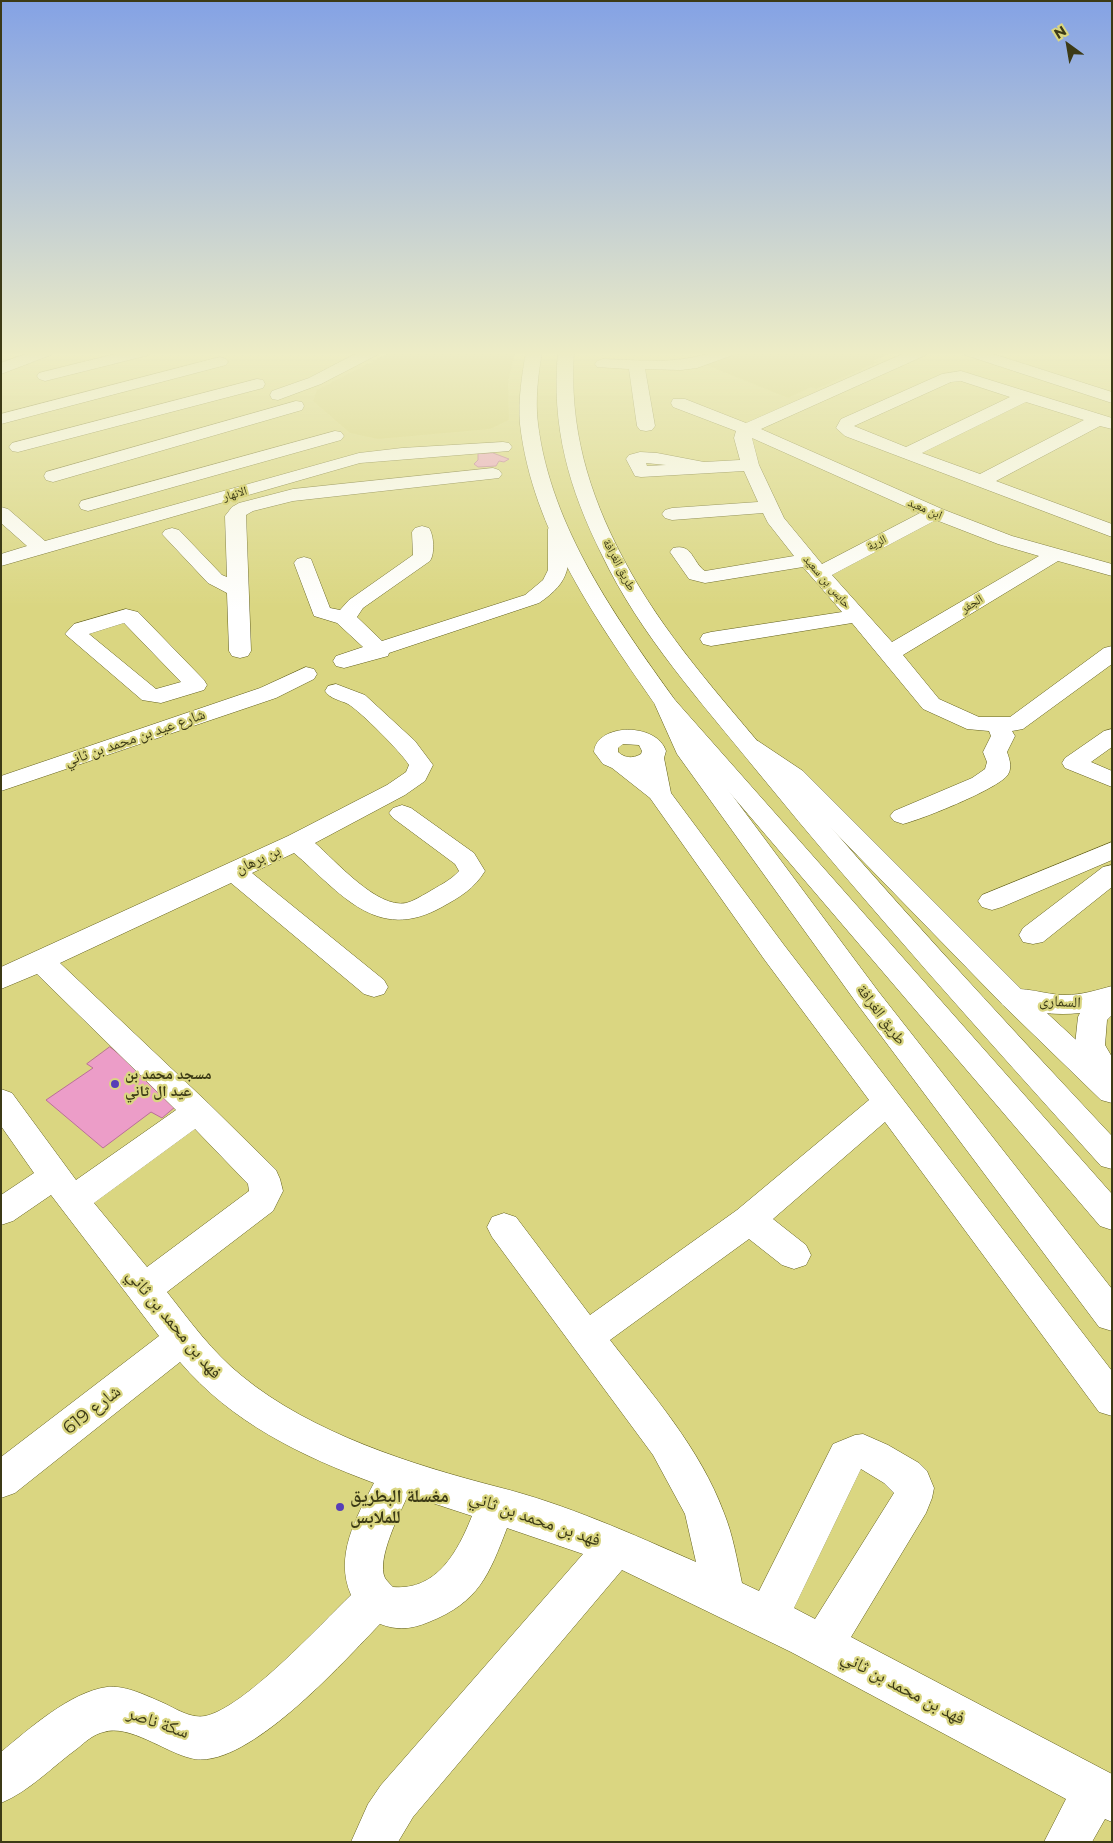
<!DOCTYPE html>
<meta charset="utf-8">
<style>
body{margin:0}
#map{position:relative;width:1113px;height:1843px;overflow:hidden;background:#dad681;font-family:Montserrat,sans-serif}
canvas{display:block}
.frame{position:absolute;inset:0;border:2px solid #3c3a16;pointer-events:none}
.north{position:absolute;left:1043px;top:20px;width:50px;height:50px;-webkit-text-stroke:4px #dad681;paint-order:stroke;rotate:328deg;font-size:14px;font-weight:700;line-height:20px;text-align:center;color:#3c3a16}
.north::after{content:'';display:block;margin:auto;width:18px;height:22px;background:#3c3a16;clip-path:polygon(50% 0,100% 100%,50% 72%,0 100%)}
</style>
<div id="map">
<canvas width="1113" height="1843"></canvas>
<div class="frame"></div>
<div class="north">N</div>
</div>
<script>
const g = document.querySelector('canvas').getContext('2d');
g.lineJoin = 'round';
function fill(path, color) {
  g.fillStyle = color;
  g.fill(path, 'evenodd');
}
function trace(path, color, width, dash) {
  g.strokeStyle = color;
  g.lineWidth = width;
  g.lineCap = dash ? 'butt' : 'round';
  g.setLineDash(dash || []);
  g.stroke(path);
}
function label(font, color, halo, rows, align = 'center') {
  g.font = font + ' Montserrat,"Noto Naskh Arabic",sans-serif';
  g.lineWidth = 4.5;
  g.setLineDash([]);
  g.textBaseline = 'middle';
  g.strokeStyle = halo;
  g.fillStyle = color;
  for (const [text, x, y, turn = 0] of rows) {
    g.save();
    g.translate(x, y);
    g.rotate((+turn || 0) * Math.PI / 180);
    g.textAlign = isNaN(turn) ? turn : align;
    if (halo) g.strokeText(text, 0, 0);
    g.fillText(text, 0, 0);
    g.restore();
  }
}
fill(new Path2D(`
 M391 352H515L508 382 509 420 490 429 378 439 350 433 313 401 317 390Z
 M738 352H893L874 361 878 362 816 389 811 387 788 398 704 364Z`), '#d4cf71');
const building = new Path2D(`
 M493 453 509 459 504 462 499 461 496 466 478 467 474 464 478 460V454Z
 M110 1047 182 1101 162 1118 151 1112 103 1148 46 1100 93 1068 87 1064Z`);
fill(building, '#ec9dc8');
trace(building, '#b96e98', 1);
const minor = new Path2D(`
 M31 352H53L51 355 1 374V363Z
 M123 352H151L149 355 45 381 39 379 37 376 39 373Z
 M359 352H379L377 355 321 384 278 400 272 399 270 395 272 391 309 378Z
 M712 352H735L733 355 697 368 681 370 645 369 655 426 652 430 646 431 640 430 637 426 629 369 597 367 595 364 597 361 603 359C640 360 677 365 712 352Z
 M907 352H928L926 355 761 429 942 509 1012 536 1112 564V576L1058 561 903 655 939 699 979 717H1010L1104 648 1112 646V664L1023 729 1012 731 1015 736 1007 752C1010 760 1013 770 1006 777 992 791 923 819 903 824L894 821 890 816 894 811 972 778 985 769 987 762 983 752 991 736 989 731 967 729 923 709 852 623 711 646 703 644 700 639 703 634 711 632 842 612 803 567 705 583 689 579 670 552 673 548C693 543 692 562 705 571L794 556 768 523 763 513 672 520 665 518 662 514 665 510 672 508 758 502 744 471 641 477 635 476 626 459 629 455 640 452 657 453 704 462 740 460 734 438 736 431 673 407 671 403 673 399H685L746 423ZM752 438 920 513 822 564 784 518 759 465ZM646 463 666 465 647 466ZM936 520 998 544 1039 556 892 642 832 575Z
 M963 352H987L1112 392V403L965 355Z
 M220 357 226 359 228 362 226 365 1 424V414Z
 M961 371 1112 418V429L1100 426 996 481 1112 524V537L845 436 836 428 841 419 942 374ZM961 381 1010 397 906 447 854 426 951 382ZM1026 402 1084 420 980 474 922 453Z
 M257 379 263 380 265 384 263 388 18 452 12 451 9 447 12 443Z
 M296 401 302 402 304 406 302 410 60 480 53 482 46 480 44 476 46 472Z
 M335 431 341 432 344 436 341 440 88 511 81 509 79 505 81 501Z
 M503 442 509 443 512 447 509 451 360 463 1 566V554L27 546 1 523V507L8 509 45 541 359 453 402 448Z
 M493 468 499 470 502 474 499 478 293 501 253 511 246 515 251 651 248 656 240 658 232 656 229 651 227 593 208 583 162 534 165 530 172 528 179 530 222 575 227 577 225 516 232 507 239 503 293 489Z
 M558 523 565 525 568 529C570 565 572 581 539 603L389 653 388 656 344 668 336 666 333 661 336 656 363 647 337 623 314 616 294 563 297 559 304 557 311 559 330 608 340 610 349 600 413 555 412 532 415 528 422 526 429 528C434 535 435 554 430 561L363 608 357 617 382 641 525 595 543 580 548 570V529L551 525Z
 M126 609 138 612 204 680 207 685 204 690 161 703 142 700 65 634 74 624ZM124 623 181 682 156 689 89 634Z
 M306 667 314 669 317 674 314 679 276 698 1 791V776L260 688Z
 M336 684 365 695 415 741 433 765 425 781 405 795 315 843C335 860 377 909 406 903 414 901 421 896 427 893 438 886 450 881 459 871L455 864 393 818 389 813 393 808 402 805 411 808 474 853 485 871C474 889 460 897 442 907 376 944 340 892 294 853L252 873 384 980 388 987 384 994 374 997 364 994 231 883 60 963 208 1103 276 1170 280 1179 283 1191 273 1211 167 1292C190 1321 212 1352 242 1376 311 1433 413 1465 498 1487 566 1504 632 1534 696 1562L685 1514 653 1455 492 1237 487 1227 492 1217 504 1213 516 1217 590 1315 737 1210 869 1100 764 959 650 798 612 768 603 764 594 752C596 723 657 722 666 751L664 758 671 793 784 945 1112 1371V1416L1099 1412 885 1122 773 1219 806 1245 811 1255 806 1265 794 1269 782 1265 749 1239 610 1340C652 1394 700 1448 724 1513 733 1535 737 1560 742 1583L759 1591 833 1444 855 1435 863 1434 888 1445 919 1463 927 1471 934 1488 932 1498 926 1513 851 1637 1112 1774V1822L1105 1819 1092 1842H1044L1066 1799 791 1652 622 1570 413 1817 398 1842H351L368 1804 381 1785 583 1554 507 1528C489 1575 479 1602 429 1622 412 1629 398 1631 380 1624 345 1660 244 1774 190 1758 165 1752 129 1724 104 1732 94 1734 85 1742 78 1748 53 1766 30 1791 1 1803V1752C29 1729 70 1692 107 1687 124 1685 143 1694 159 1701 172 1706 189 1719 205 1716 244 1708 320 1625 351 1595 334 1556 356 1518 374 1483 301 1456 231 1422 180 1362L15 1493 1 1498V1457L159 1336 51 1195 13 1221 1 1225V1195L34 1173 1 1126V1089L12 1093 76 1180 176 1110 37 974 1 989V967L288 836 387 785 406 772 409 765C402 753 360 711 348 704 340 700 330 699 325 691L328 686ZM623 744 639 745 642 751 641 754C632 759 625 758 618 752V748ZM195 1129 248 1184 249 1191 147 1267 94 1203ZM861 1469 884 1483 894 1493 815 1619 794 1608ZM408 1495 472 1516C458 1551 437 1591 393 1587 391 1585 387 1581 385 1578 376 1559 400 1513 408 1495Z
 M1112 729V747L1091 762 1112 771V787L1065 768 1062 763 1065 758 1104 731Z
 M1112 842V860L1002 907 992 910 982 907 978 901 982 895Z
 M1112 865V887L1043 942 1033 944 1023 942 1019 935 1023 928 1103 867Z
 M1112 986V1015L1107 1020 1105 1045 1112 1057V1097L1101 1094 1075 1045 1078 1017 1080 1013C1056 1016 1027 1012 1003 1005L998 998 1003 991C1024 985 1044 995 1065 995 1082 995 1097 990 1112 986Z`);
const major = new Path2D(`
 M667 698 675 700 697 748 878 991 1112 1289V1331L1099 1327 858 1005 677 754 655 705 659 700Z
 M750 739 758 741 803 771 1023 991 1112 1073V1103L1101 1100 1003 1005 785 781 742 751 738 746 742 741Z`);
const highway = new Path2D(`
 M526 352H542C538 375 535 400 538 424 551 527 616 618 675 700L1112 1194V1230L1100 1226 659 710C599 624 532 531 520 424 518 400 522 375 526 352Z
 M558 352H574C569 427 588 492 623 558 662 633 721 697 775 762 883 890 997 1013 1112 1136V1169L1101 1166C984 1036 867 906 757 771 702 703 640 635 602 555 569 489 551 427 558 352Z`);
trace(minor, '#63601e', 1);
trace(major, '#63601e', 1);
trace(highway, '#63601e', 1);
fill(minor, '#fff');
fill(major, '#fff');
fill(highway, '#fff');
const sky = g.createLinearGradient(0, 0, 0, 610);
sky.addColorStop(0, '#84a2e5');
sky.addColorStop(0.58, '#eeedc6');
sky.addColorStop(1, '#eeedc600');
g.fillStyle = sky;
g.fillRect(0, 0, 1113, 610);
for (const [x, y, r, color] of [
 [115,1084,5,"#573fb7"],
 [340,1507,5,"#573fb7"]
]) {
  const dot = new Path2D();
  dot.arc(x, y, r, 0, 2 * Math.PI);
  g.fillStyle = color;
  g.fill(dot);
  trace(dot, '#dad681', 2);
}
label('12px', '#3c3a16', '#dad681', [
 ["الانهار",235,494,-16],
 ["ابن معبد",925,509,23],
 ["الرية",877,543,-27],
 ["طريق الغرافة",619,565,62],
 ["حابس بن سعيد",827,582,49],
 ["الجفر",972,604,-31]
]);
label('15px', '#3c3a16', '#dad681', [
 ["شارع عيد بن محمد بن ثاني",135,738,-19],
 ["بن برهان",258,860,-25],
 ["السمارى",1060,1002,3],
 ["طريق الغرافة",881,1015,53]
]);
label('bold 15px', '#3c3a16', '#dad681', [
 ["مسجد محمد بن",125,1075],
 ["عيد ال ثاني",125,1092]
], 'left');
label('18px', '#3c3a16', '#dad681', [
 ["فهد بن محمد بن ثاني",174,1324,50],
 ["شارع 619",92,1410,-38],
 ["فهد بن محمد بن ثاني",535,1519,19],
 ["فهد بن محمد بن ثاني",903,1688,28],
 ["سكة ناصر",158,1723,19]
]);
label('bold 18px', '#3c3a16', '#dad681', [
 ["مغسلة البطريق",350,1497],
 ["للملابس",350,1518]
], 'left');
</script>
